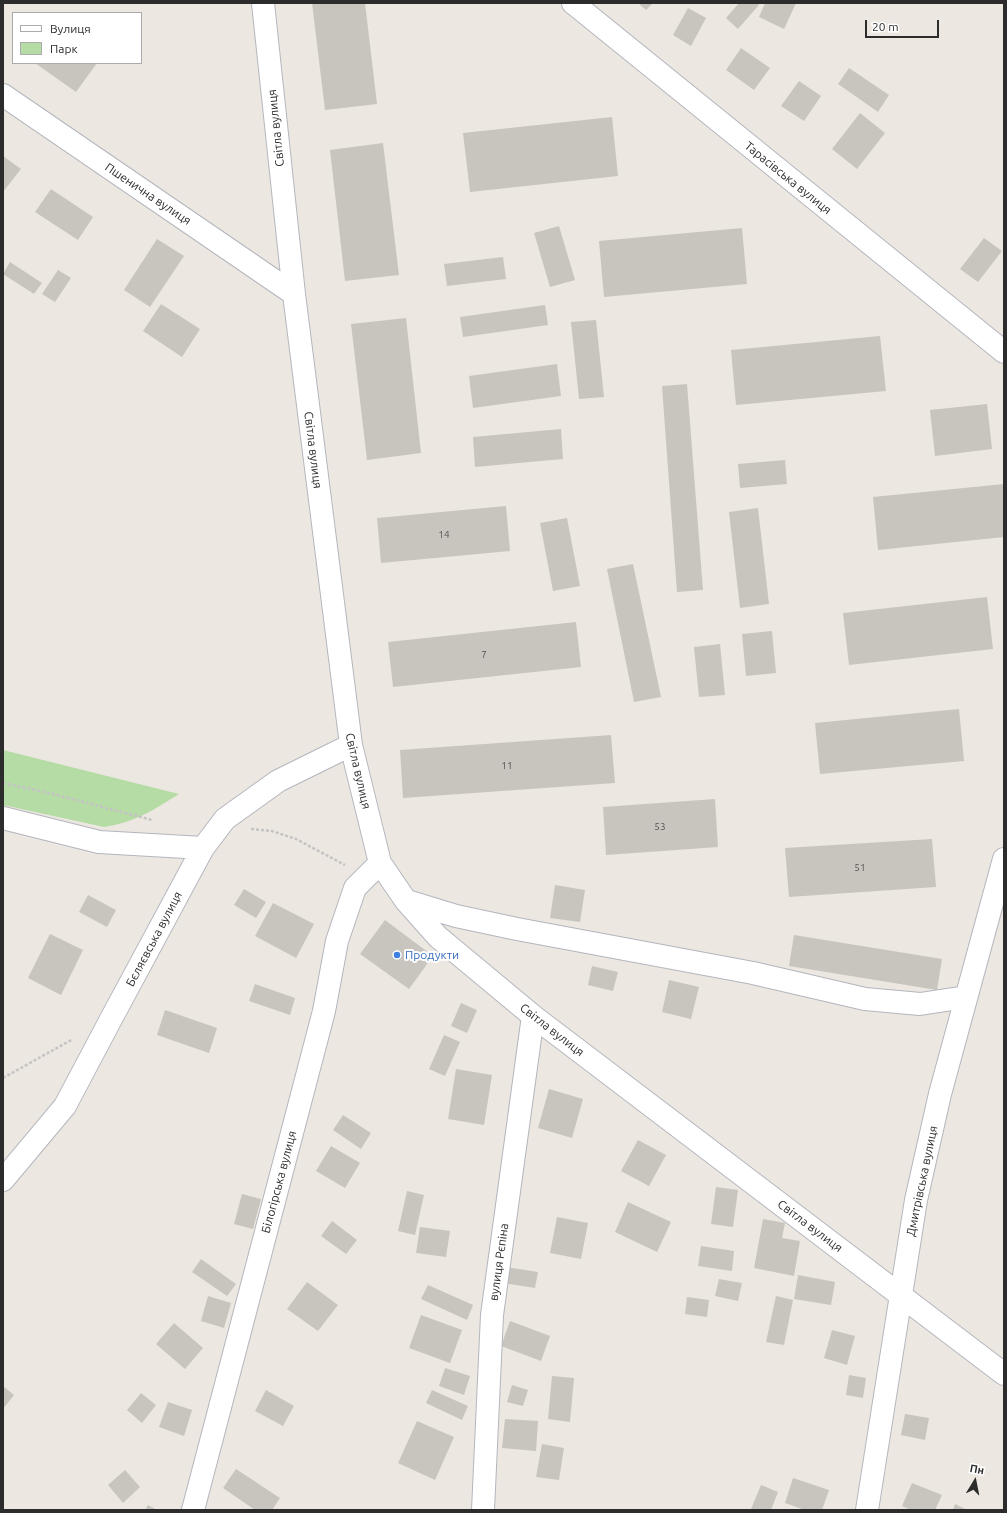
<!DOCTYPE html>
<meta charset="utf-8">
<style>
body{margin:0}
#map{position:relative;width:1007px;height:1513px;overflow:hidden;background:#ece7e0;font-family:Ubuntu,sans-serif}
canvas{display:block}
.frame{position:absolute;inset:0;border:4px solid #2c2c2c;pointer-events:none}
.legend{position:absolute;left:12px;top:12px;width:130px;height:52px;box-sizing:border-box;background:#fff;border:1px solid #ababab;margin:0;padding:5px 7px;list-style:none;font-size:12px;color:#2c2c2c}
.legend li{display:flex;align-items:center;gap:8px;height:20px}
.legend b{width:20px;border:1px solid #ababab}
.north{position:absolute;left:955px;top:1461px;width:40px;height:40px;-webkit-text-stroke:3px #fff;paint-order:stroke;rotate:10deg;font-size:11px;font-weight:700;line-height:16px;text-align:center;color:#2c2c2c}
.north::after{content:'';display:block;margin:auto;width:14px;height:18px;background:#2c2c2c;clip-path:polygon(50% 0,100% 100%,50% 72%,0 100%)}
.scale{position:absolute;left:865px;top:20px;width:74px;height:18px;box-sizing:border-box;border:2px solid #2c2c2c;border-top:0;padding-left:5px;font-size:12px;line-height:14px;white-space:nowrap;color:#2c2c2c;-webkit-text-stroke:3px #fff;paint-order:stroke}
</style>
<div id="map">
<canvas width="1007" height="1513"></canvas>
<div class="frame"></div>
<ul class="legend">
<li><b style="height:5px;background:#fff"></b>Вулиця</li>
<li><b style="height:11px;background:#b5dca4"></b>Парк</li>
</ul>
<div class="north">Пн</div>
<div class="scale">20 m</div>
</div>
<script>
const g = document.querySelector('canvas').getContext('2d');
g.lineJoin = 'round';
function fill(path, color) {
  g.fillStyle = color;
  g.fill(path, 'evenodd');
}
function trace(path, color, width, dash) {
  g.strokeStyle = color;
  g.lineWidth = width;
  g.lineCap = dash ? 'butt' : 'round';
  g.setLineDash(dash || []);
  g.stroke(path);
}
function label(font, color, halo, rows, align = 'center') {
  g.font = font + ' Ubuntu,sans-serif';
  g.lineWidth = 4;
  g.setLineDash([]);
  g.textBaseline = 'middle';
  g.strokeStyle = halo;
  g.fillStyle = color;
  for (const [text, x, y, turn = 0] of rows) {
    g.save();
    g.translate(x, y);
    g.rotate((+turn || 0) * Math.PI / 180);
    g.textAlign = isNaN(turn) ? turn : align;
    if (halo) g.strokeText(text, 0, 0);
    g.fillText(text, 0, 0);
    g.restore();
  }
}
fill(new Path2D(`
 M3 750 179 794C154 810 133 823 104 827L3 805Z`), '#b5dca4');
fill(new Path2D(`
 M312 3H365L377 104 325 110Z
 M638 3H653L646 10Z
 M739 3H757L759 5 738 29 726 18Z
 M765 3H796L784 29 759 17Z
 M688 8 706 18 691 46 673 35Z
 M741 48 770 68 754 90 726 70Z
 M35 63H97L76 92Z
 M849 68 889 95 878 112 838 84Z
 M799 81 821 96 804 121 781 106Z
 M860 113 885 133 857 169 832 149Z
 M612 117 618 176 470 192 463 133Z
 M383 143 399 275 345 281 330 150Z
 M3 156 21 169 3 192Z
 M51 189 93 217 78 240 35 212Z
 M559 226 575 280 550 287 534 233Z
 M742 228 747 284 604 297 599 241Z
 M984 238 1002 251 978 282 960 269Z
 M157 239 184 256 150 307 124 290Z
 M503 257 506 279 447 286 444 264Z
 M10 262 42 283 34 294 3 274Z
 M58 270 71 278 55 302 42 294Z
 M161 304 200 329 182 357 143 331Z
 M545 305 548 325 463 337 460 317Z
 M406 318 421 453 367 460 351 324Z
 M596 320 604 397 579 399 571 322Z
 M880 336 886 391 736 405 731 350Z
 M557 364 561 396 473 408 469 376Z
 M687 384 703 590 677 592 662 386Z
 M987 404 992 449 935 456 930 410Z
 M561 429 563 459 475 467 473 437Z
 M785 460 787 484 740 488 738 464Z
 M1004 484V537L878 550 873 497Z
 M506 506 510 551 381 563 377 518Z
 M758 508 769 604 740 608 729 512Z
 M567 518 580 586 553 591 540 523Z
 M633 564 661 697 634 702 607 569Z
 M987 597 993 649 849 665 843 613Z
 M576 622 581 667 393 687 388 642Z
 M772 631 776 673 746 676 742 634Z
 M720 644 725 695 699 697 694 647Z
 M959 709 964 761 820 774 815 723Z
 M611 735 615 783 403 798 400 750Z
 M715 799 718 847 606 855 603 807Z
 M932 839 936 887 789 897 785 848Z
 M555 885 585 890 580 922 550 918Z
 M244 889 266 902 256 918 234 905Z
 M88 895 116 910 107 927 79 912Z
 M273 903 314 924 296 958 255 936Z
 M385 920 433 956 409 989 360 954Z
 M50 934 83 950 61 995 28 978Z
 M794 935 942 959 937 990 789 966Z
 M592 966 618 972 613 991 588 985Z
 M669 980 699 987 691 1019 662 1012Z
 M255 984 295 998 290 1015 249 1001Z
 M461 1003 477 1010 467 1033 451 1026Z
 M165 1010 217 1028 209 1053 157 1035Z
 M444 1035 460 1042 445 1076 429 1069Z
 M456 1069 492 1075 484 1125 448 1119Z
 M549 1089 583 1099 572 1138 538 1128Z
 M343 1115 371 1133 361 1149 333 1130Z
 M638 1140 666 1155 649 1186 621 1171Z
 M331 1146 360 1163 345 1188 316 1171Z
 M716 1187 738 1190 733 1227 711 1224Z
 M407 1191 424 1195 415 1235 398 1231Z
 M242 1194 261 1199 253 1229 234 1224Z
 M628 1202 671 1222 657 1252 615 1232Z
 M557 1217 588 1223 581 1259 550 1253Z
 M763 1219 785 1223 782 1238 800 1241 794 1276 754 1268Z
 M332 1221 357 1240 346 1254 321 1236Z
 M420 1227 450 1231 446 1257 416 1253Z
 M701 1246 734 1251 732 1271 698 1266Z
 M201 1259 236 1284 227 1296 192 1272Z
 M506 1267 538 1272 535 1288 503 1283Z
 M798 1275 835 1282 831 1305 794 1299Z
 M719 1279 742 1283 738 1301 715 1296Z
 M307 1282 338 1305 318 1331 287 1309Z
 M428 1285 473 1305 467 1320 421 1299Z
 M208 1296 231 1303 224 1328 201 1321Z
 M776 1296 793 1300 784 1345 766 1342Z
 M687 1297 709 1300 707 1317 685 1314Z
 M421 1315 462 1330 450 1363 409 1348Z
 M510 1321 550 1336 541 1361 501 1346Z
 M174 1323 203 1348 185 1369 156 1344Z
 M832 1330 855 1336 847 1365 824 1358Z
 M445 1368 470 1376 464 1395 439 1386Z
 M849 1375 866 1378 863 1398 846 1395Z
 M552 1376 574 1378 570 1422 548 1419Z
 M512 1385 528 1390 523 1406 507 1402Z
 M3 1386 14 1395 3 1409Z
 M266 1390 294 1406 283 1426 255 1411Z
 M432 1390 468 1406 462 1420 426 1403Z
 M141 1393 156 1405 142 1423 127 1410Z
 M168 1402 192 1410 184 1436 159 1427Z
 M905 1414 929 1418 925 1440 901 1435Z
 M505 1419 538 1421 536 1451 502 1448Z
 M417 1421 454 1437 435 1480 398 1463Z
 M542 1444 564 1448 559 1480 536 1477Z
 M236 1469 280 1498 272 1510H255L223 1488Z
 M125 1470 140 1487 123 1503 108 1485Z
 M793 1478 829 1490 822 1510H805L785 1503Z
 M912 1483 942 1495 935 1510H911L902 1506Z
 M761 1485 778 1492 771 1510 751 1509Z
 M955 1504 967 1510H953Z
 M148 1505 157 1510H145Z`), '#c8c5bf');
const minor = new Path2D(`
 M263 3 294 294 351 745 380 863 406 901 438 937 533 1016 1004 1374
 M573 3 1004 352
 M3 95 294 294
 M3 818 99 842 203 848
 M407 901 456 916 517 929 753 973 865 999 920 1004 966 997
 M3 1180 65 1106 111 1019 203 848 225 819 278 781 351 745
 M193 1510 324 1011 337 941 355 888 380 863
 M483 1510 492 1315 533 1016
 M867 1510 916 1200 940 1094 1004 859`);
trace(minor, '#b4b6be', 24);
trace(new Path2D(`
 M3 783 53 794 152 820
 M251 829 272 831 296 839 345 865
 M3 1078 73 1039`), '#c4c4c4', 2.5, [3, 2]);
trace(minor, '#fff', 22);
for (const [x, y, r, color] of [
 [397,955,4,"#3f7fe0"]
]) {
  const dot = new Path2D();
  dot.arc(x, y, r, 0, 2 * Math.PI);
  g.fillStyle = color;
  g.fill(dot);
  trace(dot, '#fff', 1.5);
}
label('10px', '#535251', null, [
 ["14",444,535],
 ["7",484,655],
 ["11",507,766],
 ["53",660,827],
 ["51",860,868]
]);
label('12px', '#2c2c2c', '#fff', [
 ["Світла вулиця",276,128,-96],
 ["Тарасівська вулиця",788,178,39],
 ["Пшенична вулиця",148,194,34],
 ["Світла вулиця",313,450,83],
 ["Світла вулиця",358,771,77],
 ["Бєляєвська вулиця",154,939,-62],
 ["Світла вулиця",552,1030,38],
 ["Дмитрівська вулиця",922,1181,-78],
 ["Білогірська вулиця",279,1182,-75],
 ["Світла вулиця",810,1226,37],
 ["вулиця Рєпіна",499,1262,-82]
]);
label('12px', '#366cbe', '#fff', [
 ["Продукти",405,955]
], 'left');
</script>
